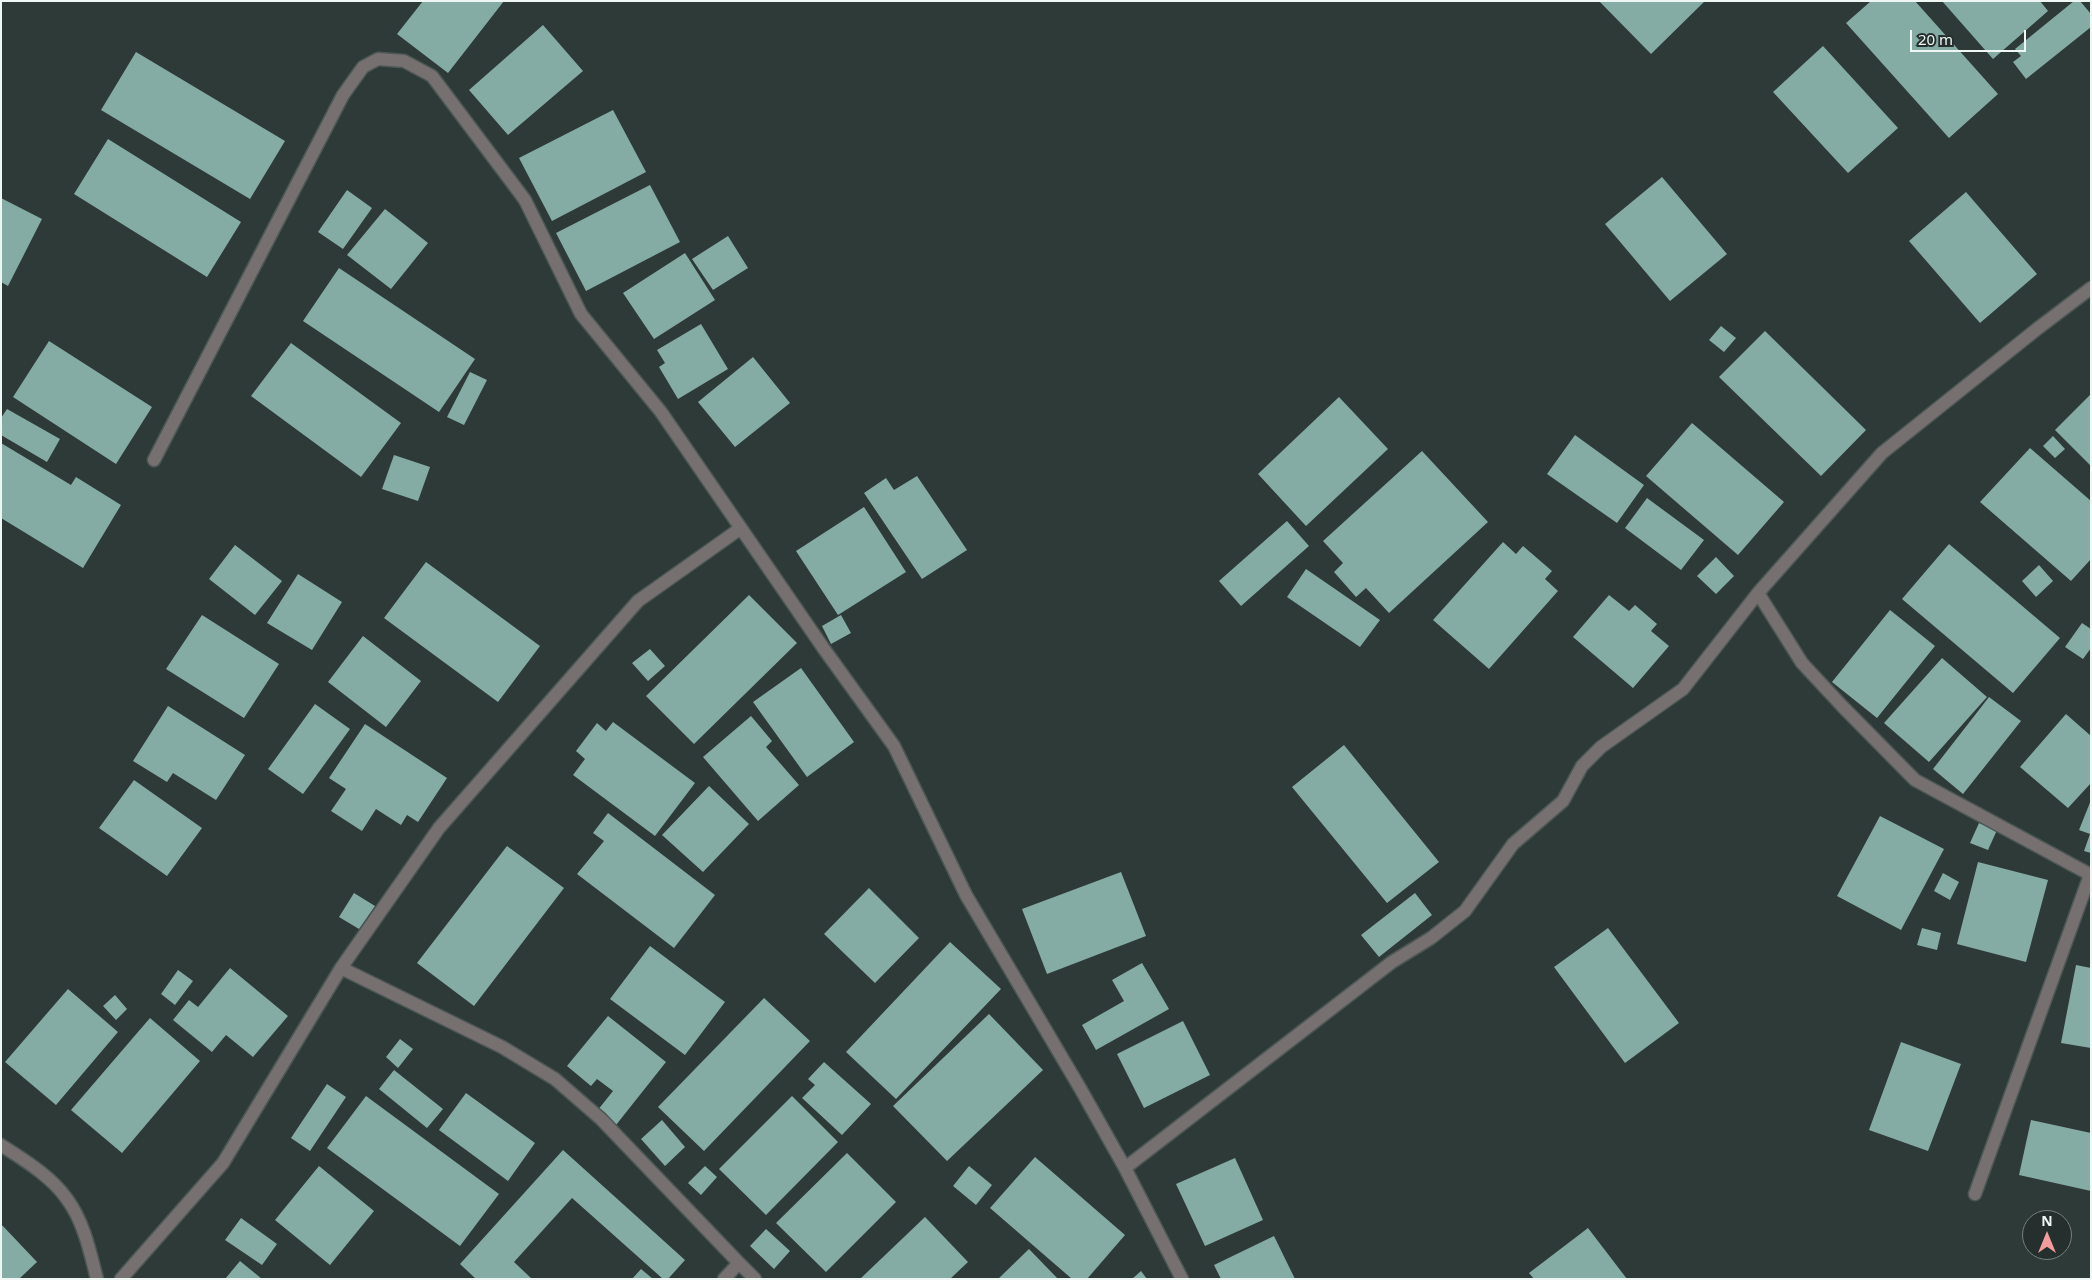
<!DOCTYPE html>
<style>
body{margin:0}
#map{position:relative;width:2092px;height:1280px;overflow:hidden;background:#2e3a38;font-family:"Noto Sans",sans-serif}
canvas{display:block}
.frame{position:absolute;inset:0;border:2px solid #eff7f5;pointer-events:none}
.north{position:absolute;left:2022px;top:1210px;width:50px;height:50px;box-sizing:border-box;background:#25302e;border:1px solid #76807e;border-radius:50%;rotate:0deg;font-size:14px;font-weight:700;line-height:20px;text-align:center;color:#eff7f5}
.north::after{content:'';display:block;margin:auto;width:18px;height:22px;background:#f59b9e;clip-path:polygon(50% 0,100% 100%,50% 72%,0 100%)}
.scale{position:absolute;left:1910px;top:30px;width:116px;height:22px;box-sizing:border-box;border:2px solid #eff7f5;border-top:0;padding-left:6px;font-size:15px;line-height:18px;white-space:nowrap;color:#eff7f5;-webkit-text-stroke:4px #25302e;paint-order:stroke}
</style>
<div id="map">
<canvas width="2092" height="1280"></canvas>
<div class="frame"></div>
<div class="north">N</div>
<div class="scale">20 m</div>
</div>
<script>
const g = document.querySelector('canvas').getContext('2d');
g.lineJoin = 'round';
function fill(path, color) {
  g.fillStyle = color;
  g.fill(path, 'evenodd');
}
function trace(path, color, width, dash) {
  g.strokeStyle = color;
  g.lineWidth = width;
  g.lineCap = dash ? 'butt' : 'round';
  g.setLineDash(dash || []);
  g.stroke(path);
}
fill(new Path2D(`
 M423 1H504L448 73 397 34Z
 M1599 1H1705L1651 54Z
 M1871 1H1915L1998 94 1949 138 1846 23Z
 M1942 1H2040L2048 11 1993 59Z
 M2074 1H2080L2091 14V27L2026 79 2013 62 2021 56 2015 49Z
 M543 25 583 71 508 135 469 90Z
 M1823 46 1898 128 1848 173 1773 92Z
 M136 52 285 141 250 199 101 110Z
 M613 110 646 172 552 221 519 158Z
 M108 139 241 222 207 277 74 194Z
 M1662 177 1727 254 1670 301 1605 224Z
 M650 185 680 242 586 291 556 233Z
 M347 190 372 208 343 249 318 232Z
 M1966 192 2037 274 1980 323 1909 241Z
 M1 198 42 219 8 286 1 282Z
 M385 209 428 243 391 289 347 255Z
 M728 236 748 268 713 290 692 259Z
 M685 253 715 300 654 339 623 293Z
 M339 268 475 359 439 412 303 321Z
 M701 324 728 369 678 399 659 367 665 363 657 350Z
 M1721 326 1736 338 1724 352 1709 340Z
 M1765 331 1866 430 1821 476 1719 377Z
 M49 341 152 407 116 464 13 397Z
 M291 343 401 423 361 477 251 396Z
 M753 357 790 403 735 447 698 402Z
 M470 372 487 380 464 425 447 417Z
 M2091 394V466L2055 430Z
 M1339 397 1388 449 1306 526 1258 474Z
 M7 409 60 439 47 462 1 435V418Z
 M1692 423 1784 502 1738 555 1646 476Z
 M1575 435 1644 485 1617 523 1547 474Z
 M2053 436 2065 449 2055 458 2043 446Z
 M1 443 71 485 76 477 121 505 83 568 1 518Z
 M2030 448 2091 501V559L2071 581 1980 502Z
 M1422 451 1488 522 1389 613 1366 588 1356 597 1334 572 1343 563 1323 541Z
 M394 455 430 467 418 501 382 489Z
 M917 476 967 550 922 579 864 493 886 478 894 490Z
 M1647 498 1704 540 1681 570 1625 528Z
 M864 507 906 572 838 615 796 551Z
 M1287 521 1309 546 1241 606 1219 581Z
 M1503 542 1516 554 1523 546 1552 571 1545 579 1558 591 1489 669 1433 620Z
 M1949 544 2060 638 2013 693 1902 599Z
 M235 545 282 581 255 615 209 579Z
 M1716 557 1734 576 1716 594 1697 576Z
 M426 562 540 646 498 702 384 618Z
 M2039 565 2053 581 2036 597 2022 581Z
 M1306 569 1380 620 1360 647 1287 597Z
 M298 574 342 602 312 650 267 623Z
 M749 595 797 643 694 744 646 696Z
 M1609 595 1629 611 1635 605 1657 624 1651 631 1669 646 1633 688 1573 637Z
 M1890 610 1935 646 1877 718 1832 682Z
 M202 615 279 664 244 718 166 669Z
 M841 615 851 633 831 644 822 626Z
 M2082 623 2091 629V648L2083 659 2065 647Z
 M363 636 421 681 386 727 328 682Z
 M650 649 665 666 648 681 632 663Z
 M1942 658 1987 697 1929 762 1884 723Z
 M801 668 854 742 807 777 753 702Z
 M1989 697 2021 721 1963 794 1933 769Z
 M315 704 350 729 303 794 268 769Z
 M168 706 245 755 216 800 173 773 167 782 133 761Z
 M2066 714 2091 736V783L2068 808 2020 767Z
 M751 716 772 741 766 747 799 785 758 821 703 757Z
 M613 722 695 783 655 836 573 775 585 759 576 751 597 723 606 731Z
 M365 724 447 778 418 822 407 815 401 825 376 809 362 831 331 811 346 789 329 778Z
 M1344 745 1439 862 1387 903 1292 787Z
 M134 780 202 828 167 876 99 828Z
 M709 786 749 824 703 872 662 835Z
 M2091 800V853L2084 851 2090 834 2079 830Z
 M608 813 715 895 674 948 577 874 604 841 593 833Z
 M1880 816 1944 849 1901 930 1837 896Z
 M1979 823 1997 830 1988 850 1970 843Z
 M507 846 564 888 474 1006 417 963Z
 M1978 862 2048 880 2026 962 1957 944Z
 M1121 872 1146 936 1047 974 1022 909Z
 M1943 873 1959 882 1950 900 1934 891Z
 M869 888 919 938 875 983 824 934Z
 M354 893 375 906 359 929 339 917Z
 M1415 893 1432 915 1379 957 1361 935Z
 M1608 928 1679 1023 1625 1063 1554 967Z
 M1922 928 1941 933 1937 950 1917 945Z
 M950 942 1001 989 896 1099 846 1052Z
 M650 946 725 1002 685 1055 610 999Z
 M1142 963 1169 1009 1096 1050 1082 1025 1124 1001 1112 980Z
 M2076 965 2091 968V1048L2061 1043Z
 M230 968 288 1016 253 1057 226 1035 212 1052 173 1020 189 1000 198 1007Z
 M178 970 193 981 175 1005 161 994Z
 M68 989 118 1032 56 1105 5 1062Z
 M115 995 127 1009 116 1020 103 1006Z
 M764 998 810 1041 704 1151 658 1107Z
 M989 1014 1043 1070 947 1161 893 1106Z
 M608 1016 666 1062 616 1125 597 1111 613 1091 597 1079 591 1086 567 1066Z
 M150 1018 200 1061 122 1153 71 1110Z
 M1183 1021 1210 1075 1144 1108 1117 1054Z
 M400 1039 413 1049 398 1068 386 1057Z
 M1901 1042 1961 1064 1928 1151 1869 1130Z
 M824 1062 871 1104 842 1135 802 1098 815 1085 808 1079Z
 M394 1070 443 1109 427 1128 379 1089Z
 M327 1084 346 1097 310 1151 291 1138Z
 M466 1093 535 1143 508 1181 439 1130Z
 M366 1096 499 1194 460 1246 327 1148Z
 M792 1096 838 1142 766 1215 719 1169Z
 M662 1120 685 1147 665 1166 641 1139Z
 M2031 1120 2091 1133V1191L2019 1175Z
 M563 1150 685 1260 668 1279H663L572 1198 514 1262 532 1279H476L460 1264Z
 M847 1153 896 1202 826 1272 776 1223Z
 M1035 1157 1125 1235 1087 1279H1072L990 1208Z
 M1235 1158 1263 1220 1205 1246 1176 1184Z
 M319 1166 374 1211 330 1265 275 1220Z
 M705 1166 717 1177 701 1195 688 1183Z
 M969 1166 992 1185 976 1205 953 1186Z
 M925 1217 968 1262 950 1279H860Z
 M241 1218 277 1244 262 1265 225 1240Z
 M1 1224 37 1262 19 1279H1Z
 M1588 1228 1627 1279H1534L1529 1273Z
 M766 1229 790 1251 774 1269 750 1246Z
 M1274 1236 1295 1279H1221L1214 1265Z
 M1029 1249 1058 1279H998Z
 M240 1261 262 1279H225Z
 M641 1269 653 1279H632Z
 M1141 1271 1147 1279H1132Z`), '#85aba5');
const minor = new Path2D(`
 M154 460 343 95 363 67 378 59 404 61 432 76 525 200 581 314 661 412 824 649 894 746 966 895 1080 1088 1125 1168 1182 1279
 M1758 593 1802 663 1843 707 1915 780 2091 875
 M341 968 502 1047 555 1079 601 1119 739 1263 755 1279
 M1 1145C24 1160 51 1176 67 1199 84 1222 90 1252 97 1279
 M1125 1168 1392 962 1431 938 1465 911 1513 844 1563 801 1582 766 1601 747 1683 689 1758 593 1882 453 2037 329 2091 288
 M1975 1194 2090 875
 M121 1279 223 1163 341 968 439 828 638 601 741 528
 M724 1279 739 1263`);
trace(minor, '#4d5856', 15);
trace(minor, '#767070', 12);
</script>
